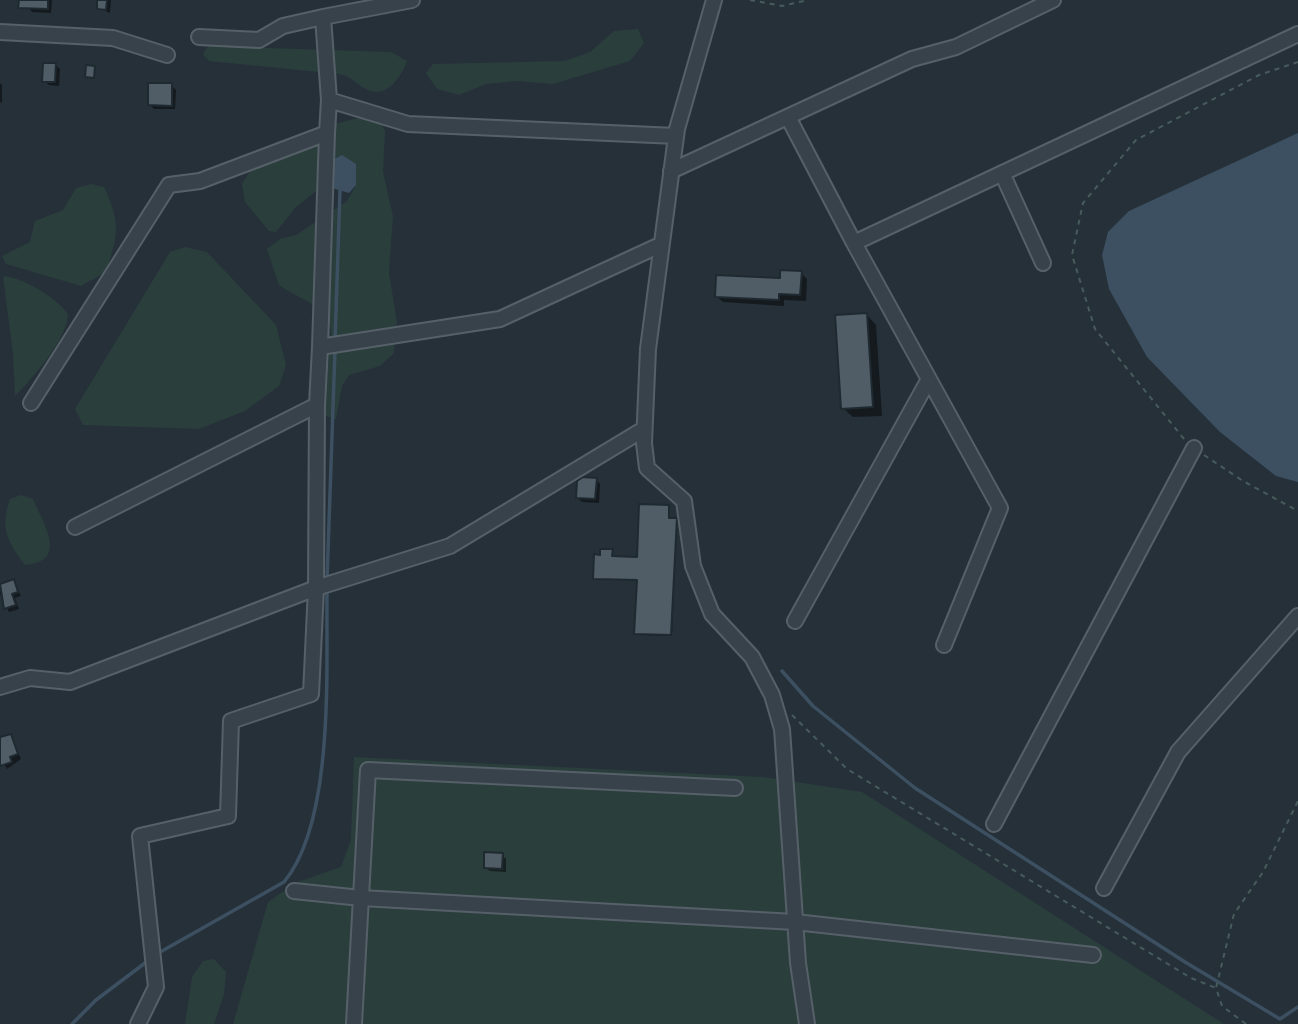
<!DOCTYPE html>
<style>
body{margin:0}
canvas{display:block;background:#253039}
</style>
<canvas width="1298" height="1024"></canvas>
<script>
const g = document.querySelector('canvas').getContext('2d');
g.lineJoin = 'round';
function fill(path, color) {
  g.fillStyle = color;
  g.fill(path, 'evenodd');
}
function trace(path, color, width, dash) {
  g.strokeStyle = color;
  g.lineWidth = width;
  g.lineCap = dash ? 'butt' : 'round';
  g.setLineDash(dash || []);
  g.stroke(path);
}
fill(new Path2D(`
 M638 29 644 43 630 61 553 84 517 81 486 84 459 95 437 89 426 73 433 64 565 61 590 52 614 31Z
 M208 46 391 52 407 61C400 79 385 101 364 88 354 82 351 76 339 74L209 61 203 54Z
 M362 117 379 119 385 131 383 172 393 216 389 273 397 323 394 353 380 366 349 375 342 386 336 419 324 415 331 330C324 303 300 300 279 285L267 249 280 239 296 235 347 201 356 185 327 174 317 190 295 208 276 232 269 231 245 202 242 184C274 131 307 132 362 117Z
 M91 184 104 187C121 223 118 235 106 272L81 286 6 264 2 256 30 242 35 221 63 210 76 188Z
 M185 247 207 252 276 325 286 365 279 386 245 411 199 429 83 425 75 409 170 252Z
 M3 276C25 278 55 297 68 314 67 339 33 378 15 396L13 354Z
 M21 495 33 499C44 525 69 561 25 565 7 540 0 530 10 499Z
 M354 757 763 777 862 792 1224 1024H233L268 902 295 883 341 867 351 840Z
 M214 959 226 972 224 994 214 1024H185L192 977 203 961Z`), '#2a3e3c');
fill(new Path2D(`
 M1298 133V482L1276 476 1220 432 1147 357 1109 289 1102 255 1108 232 1129 211Z
 M342 155 356 164V185L349 193 332 188 329 162Z`), '#3c5061');
fill(new Path2D(`
 M28 0H52L51 13 32 12 28 7Z
 M99 0H111L110 13 98 8Z
 M56 65 60 69 59 86 49 85 44 81Z
 M0 83 2 85V103L0 102Z
 M171 85 176 90 175 109H154L150 105Z
 M801 273 807 279 806 301 784 300V306L723 302 716 296Z
 M867 315 876 325 882 416 853 417 843 408Z
 M596 479 600 484 599 503 582 502 578 498Z
 M669 507 670 520 677 521 672 636 638 635V581L595 578 601 556 612 551 613 557 639 559Z
 M13 581 21 596 15 598 19 609 9 612 0 594V586Z
 M11 736 21 759 7 769 0 755V741Z
 M502 855 506 859V872L490 871 485 867Z`), '#0007');
trace(new Path2D(`
 M335 342 340 190
 M327 580 335 350
 M782 671 813 706 915 788 1185 962 1280 1019 1298 1007
 M155 955 284 882C335 821 326 667 327 588
 M72 1024 96 1000 149 960`), '#3c5061', 3.5);
const building = new Path2D(`
 M19 0H48V9L18 8Z
 M97 0H107L106 10 97 9Z
 M43 63H56L55 82H42Z
 M86 65 95 66 94 78 85 77Z
 M148 83H172V106L148 105Z
 M780 270 802 271 800 295 779 294V300L715 297 716 275 780 278Z
 M867 313 873 407 841 409 835 315Z
 M583 477 597 478 595 499 576 498 577 481Z
 M639 504 669 505V518H677L671 635 634 634 637 580 593 579 594 554 600 555V549H613L612 556 637 557Z
 M14 579 18 592 12 594 16 605 4 609 0 584Z
 M11 734 18 754 10 757 12 762 0 766V737Z
 M484 852 503 853 502 869 484 868Z`);
fill(building, '#505d67');
trace(building, '#1f2930', 2);
const minor = new Path2D(`
 M714 0 677 129 648 349 644 443 647 468 684 501 693 566 712 614 752 657 772 695 782 729 798 963 807 1024
 M323 17 412 0
 M0 32 113 38 167 55
 M199 37 259 40 283 26 323 17 329 100
 M788 117 854 243 1298 34
 M327 133 329 100 408 124 676 136
 M671 171 912 59 956 47 1053 0
 M1002 173 1043 263
 M854 243 1000 508 944 645
 M31 403 169 185 200 181 327 133 320 347
 M317 405 316 588 450 546 644 429
 M75 527 317 405 320 347 500 319 660 245
 M795 621 929 379
 M0 687 30 678 70 682 316 588 311 694 231 721 228 816 140 836 156 987 138 1024
 M994 824 1194 448
 M1104 888 1178 752 1298 616
 M294 891 361 898 795 922 1093 955
 M354 1024 368 770 735 788`);
trace(minor, '#566068', 18);
trace(new Path2D(`
 M750 0 782 6 808 0
 M1184 439 1095 329 1072 255 1083 203 1136 140 1259 75 1298 62
 M1204 455 1243 481 1298 511
 M792 715 847 769 1191 978 1216 988
 M1246 1024 1222 1006 1216 988 1234 914 1263 872 1298 801`), '#485b5b', 2, [5, 5]);
trace(minor, '#38424a', 14);
</script>
